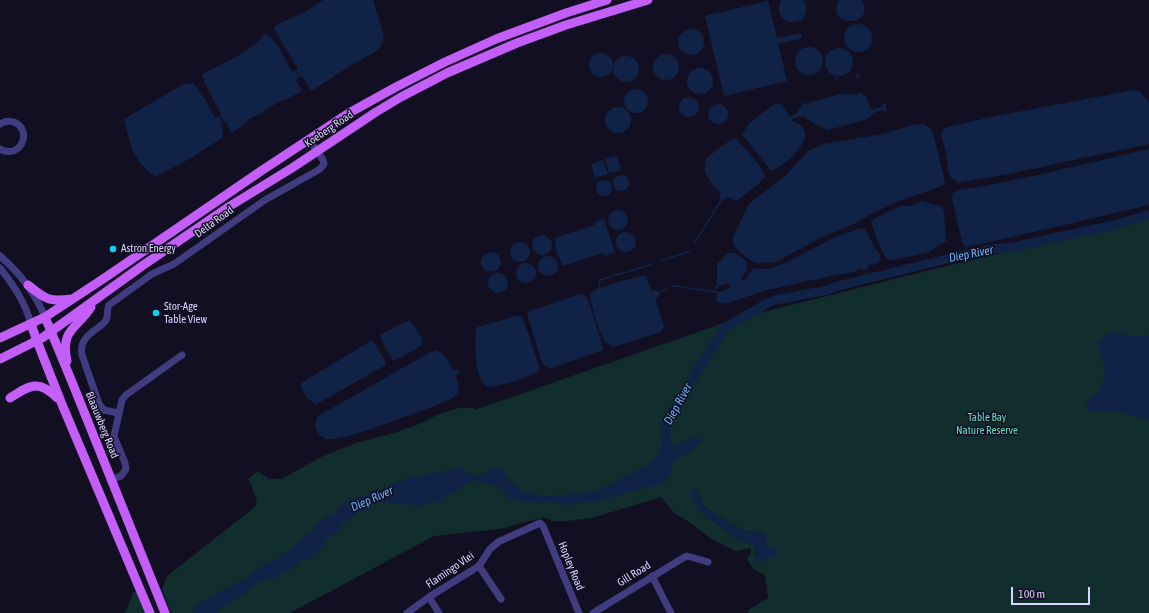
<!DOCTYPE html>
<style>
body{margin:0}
#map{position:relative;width:1149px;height:613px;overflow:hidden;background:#130f23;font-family:"Asap Condensed",sans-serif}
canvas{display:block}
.scale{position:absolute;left:1011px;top:587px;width:79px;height:18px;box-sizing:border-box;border:2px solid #d9d3fd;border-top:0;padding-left:5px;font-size:12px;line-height:14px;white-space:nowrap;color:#d9d3fd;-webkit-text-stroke:3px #130f23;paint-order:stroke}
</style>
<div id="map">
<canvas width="1149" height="613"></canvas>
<div class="scale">100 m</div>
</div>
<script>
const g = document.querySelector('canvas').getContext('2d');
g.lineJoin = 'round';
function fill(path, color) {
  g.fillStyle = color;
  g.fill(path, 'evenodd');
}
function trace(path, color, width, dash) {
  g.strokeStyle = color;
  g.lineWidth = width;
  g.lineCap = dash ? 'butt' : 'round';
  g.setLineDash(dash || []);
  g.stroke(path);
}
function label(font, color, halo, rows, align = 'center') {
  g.font = font + ' "Asap Condensed",sans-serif';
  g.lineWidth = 3;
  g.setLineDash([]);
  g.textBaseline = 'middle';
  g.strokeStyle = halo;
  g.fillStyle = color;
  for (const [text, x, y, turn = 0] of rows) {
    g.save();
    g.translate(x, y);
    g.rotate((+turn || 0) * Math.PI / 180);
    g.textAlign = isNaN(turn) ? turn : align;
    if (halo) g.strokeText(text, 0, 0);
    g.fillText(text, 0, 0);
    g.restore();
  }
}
fill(new Path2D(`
 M1149 217V613H748V610L768 598 765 575 753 569 747 558 751 553V548L736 551 710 538 689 522 674 513 661 497 592 518 567 521H553L544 517 500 529 434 536 290 613H171L162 590 167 576 255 507 257 501 251 484 248 479 258 471 269 479H282L321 457 356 443 394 433 419 424 437 415 458 408H474L475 410 732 320 918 273ZM697 492 703 505 716 515 745 531 766 533 764 545 766 558 759 562 754 554 756 547 730 535 715 522 703 515Z
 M140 588 150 613H125L133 593Z`), '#122d2d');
fill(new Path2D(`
 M323 0H373L384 37 381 46 375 52 348 67 313 90H311L302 76 300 77 296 70 298 69 274 29 276 25 305 12Z
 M782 0H803C806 4 807 8 806 12 801 32 769 20 782 0Z
 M839 0H862C877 28 824 28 839 0Z
 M768 1 787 81 724 96 705 16Z
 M844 38a14 14 0 1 1 28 0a14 14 0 1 1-28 0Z
 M678 42a13 13 0 1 1 26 0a13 13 0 1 1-26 0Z
 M265 33C278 41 285 59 292 72L295 70 299 77 296 80 302 91 287 99 278 102 263 112 249 119 243 126 231 133 226 121 224 122 220 115 221 114 207 88 202 76 204 73C222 64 242 55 257 43 261 40 261 36 265 33Z
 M795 61a14 14 0 1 1 28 0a14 14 0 1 1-28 0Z
 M825 62a14 14 0 1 1 28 0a14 14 0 1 1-28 0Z
 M589 65a12 12 0 1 1 24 0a12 12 0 1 1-24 0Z
 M653 67a13 13 0 1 1 26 0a13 13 0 1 1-26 0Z
 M613 69a13 13 0 1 1 26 0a13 13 0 1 1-26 0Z
 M687 81a13 13 0 1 1 26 0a13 13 0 1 1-26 0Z
 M193 83 205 99 215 118 219 116 223 123 220 124 224 131 222 133 223 137 191 158 155 177C147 170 138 162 134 153 129 142 127 130 124 119L184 84Z
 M624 101a12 12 0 1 1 24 0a12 12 0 1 1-24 0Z
 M1134 90 1140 92 1149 102V144L1013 173 958 183 952 178 948 172 946 153 941 134 944 128 991 117Z
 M859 92 865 95 872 110 881 107 883 104 885 103 887 111 886 112 882 110 873 113 871 116 865 120 828 130 815 124 806 118 805 116 802 117 799 116 792 119V121C824 131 789 163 773 170H770L768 167 742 134 749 124 767 109 775 104H782L790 117 797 113 802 104C818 102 843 90 857 95Z
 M679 107a10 10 0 1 1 20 0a10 10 0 1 1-20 0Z
 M708 114a10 10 0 1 1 20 0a10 10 0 1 1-20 0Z
 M605 120a13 13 0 1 1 26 0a13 13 0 1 1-26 0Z
 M924 124 932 130 936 144 945 182 943 185 934 189 902 200 875 212 856 223 822 237 776 262 757 263 747 258 734 246 733 237 749 204 786 175 808 151 823 144 883 134 912 125Z
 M735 139 737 140C744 148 764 167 765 177L758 184 737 201 728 197 726 199 722 200 720 199V194L721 192C711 185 701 172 706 159 709 155 717 151 721 147 726 144 729 140 735 139Z
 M1149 149V205L986 243 966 247 962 242 952 198 953 193 958 190 974 188 1043 174Z
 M617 156 621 170 609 173 605 159Z
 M603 160 608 174 595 178 591 164Z
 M613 183a8 8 0 1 1 16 0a8 8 0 1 1-16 0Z
 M596 188a8 8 0 1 1 16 0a8 8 0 1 1-16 0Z
 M923 201 930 204 942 206 944 214 946 241 927 253 892 260 886 259 876 237 871 222 874 219 900 206H910Z
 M608 220a10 10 0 1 1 20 0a10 10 0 1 1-20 0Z
 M604 219 615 253 605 256 603 253 563 266 557 253 554 238 595 225 594 222Z
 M861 228 865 229C869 235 871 241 874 247 876 250 879 252 880 256 882 262 874 265 869 265L868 269 862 270 859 268 858 270 853 272 821 278 763 291 728 303 721 304 716 301 717 293H715L716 291 719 292 730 288V286L728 284C723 284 718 286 716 290H714L717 284V264L728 253C736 252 742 257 747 263L746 272 741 277 742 280H745L753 269 755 268 764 269 775 267 790 261 835 237Z
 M616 242a10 10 0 1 1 20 0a10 10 0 1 1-20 0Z
 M532 245a10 10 0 1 1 20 0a10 10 0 1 1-20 0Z
 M510 252a10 10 0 1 1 20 0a10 10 0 1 1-20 0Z
 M481 262a10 10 0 1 1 20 0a10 10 0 1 1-20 0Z
 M538 266a10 10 0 1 1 20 0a10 10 0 1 1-20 0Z
 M516 273a10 10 0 1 1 20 0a10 10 0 1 1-20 0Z
 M488 283a10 10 0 1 1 20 0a10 10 0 1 1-20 0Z
 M644 275 646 276 652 291 655 290 660 292 658 297 655 299 664 326 663 329 661 332 613 347C600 344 594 311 590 299 590 296 590 295 591 293 596 287 634 278 644 275Z
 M580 294H583L588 299 603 348V350L551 368C546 367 544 365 541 361L527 313 530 311Z
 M516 316H521L525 324 540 369C532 378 499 386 487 387 474 378 475 344 476 329L478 327Z
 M409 321 411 322 422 339V344C415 351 404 355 395 360H393L384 346 380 335 381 334 399 325Z
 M1112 332C1124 335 1137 338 1149 335V420L1120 412H1090L1085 405 1098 392 1106 376 1098 341Z
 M371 341 375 343 386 363V364L384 366 324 400 319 402 316 405 307 398 301 387 302 383 309 378Z
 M436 350C445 353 448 362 453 370H459L460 372 456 376C457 382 461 388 457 394 452 401 420 411 410 415 396 420 337 443 326 439 322 438 319 434 317 431 315 426 315 421 318 416L431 352Z
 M692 438 703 439 691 451 673 461 671 474 664 483 595 501 577 504 566 505 553 502 539 503 510 499 506 495 501 487 474 480C468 482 464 486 459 489 452 493 444 496 437 503L429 502 420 506 388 502H379L370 505 364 511H359C355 515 354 515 350 518 346 520 346 522 342 523V528L326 539V542L313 554 312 559 301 560 295 566 274 578 259 581 258 584 215 613H192L194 607 212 596 248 577 264 565 278 558 291 549 307 534 315 530V525L330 514H336L338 508C342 507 344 503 348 501 359 494 365 500 375 489L384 490 394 483 414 477 463 467 465 472 478 476 491 470 503 467 504 474 517 487 527 494 551 496 586 493 597 490 611 484 625 476 648 465 667 444 673 447Z
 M693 489 697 492 703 505 716 515 745 531 766 533 767 540 764 545 777 550 776 557 766 558 759 562 755 557 756 547 730 535 715 522 703 515 694 501 690 491Z`), '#102346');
trace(new Path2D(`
 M836 75 837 80
 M857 78V75L860 74
 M694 244 722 199
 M660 261 688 252 691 250
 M866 273 868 278
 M671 287 675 286 716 292
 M599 288 600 280 653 264
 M660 292 667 289`), '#102346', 1.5);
trace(new Path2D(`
 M772 42 799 36`), '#102346', 5.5);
trace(new Path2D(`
 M663 455 667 444 665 429 669 417 674 409 681 400 700 366 726 327 766 304 775 300 828 290 834 287 955 257 992 249 1014 247 1040 241 1109 226 1149 215`), '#102346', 9);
trace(new Path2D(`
 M0 124C5 121 10 120 16 123 33 133 19 160 0 149
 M0 256C20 273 35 293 45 317
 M0 268C14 286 25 302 31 324
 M118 413 104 410 99 404 82 355C79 341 89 334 99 327 101 325 105 323 106 320 109 315 106 310 109 305L152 274 174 264 265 200 320 169 324 164 323 160 309 139
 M111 480 121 476 126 469 125 463 114 436 122 400 126 395 182 355
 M479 566 501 599
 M652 576 671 613
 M429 597 439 613
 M407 613 429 597 479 566 490 549 498 542 540 523 543 526 579 613
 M593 613 683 558 687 556 708 562`), '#413c80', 7);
trace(new Path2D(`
 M28 285C46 300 50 302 72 299
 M45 317 72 382 165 613
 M31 324 37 341 61 402 150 613
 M0 338 45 317 103 279 261 171 349 113 396 87 445 62 496 39 566 13 607 0
 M0 359 42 338 142 266 230 206 292 168 376 112 401 97 447 73 517 43 566 25 648 0
 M67 361C60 329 77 329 91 307
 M10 398C30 385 39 379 57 398`), '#c45ef9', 9);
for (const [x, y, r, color] of [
 [113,249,4,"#09d3f2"],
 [156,313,4,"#09d3f2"]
]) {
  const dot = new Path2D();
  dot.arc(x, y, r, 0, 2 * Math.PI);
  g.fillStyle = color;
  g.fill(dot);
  trace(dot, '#130f23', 1.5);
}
label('11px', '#d9d3fd', '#130f23', [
 ["Koeberg Road",329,129,-34],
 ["Delta Road",214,222,-36],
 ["Blaauwberg Road",102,425,68],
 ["Hopley Road",571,566,68],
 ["Flamingo Vlei",450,570,-34],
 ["Gill Road",634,574,-32]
]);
label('11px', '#d9d3fd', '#130f23', [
 ["Astron Energy",121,249],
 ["Stor-Age",164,307],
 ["Table View",164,320]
], 'left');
label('11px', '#61dbc0', '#130f23', [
 ["Table Bay",987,418],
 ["Nature Reserve",987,431]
]);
label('italic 12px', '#65b0f9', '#130f23', [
 ["Diep River",971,254,-11],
 ["Diep River",678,404,-61],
 ["Diep River",372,499,-24]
]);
</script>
